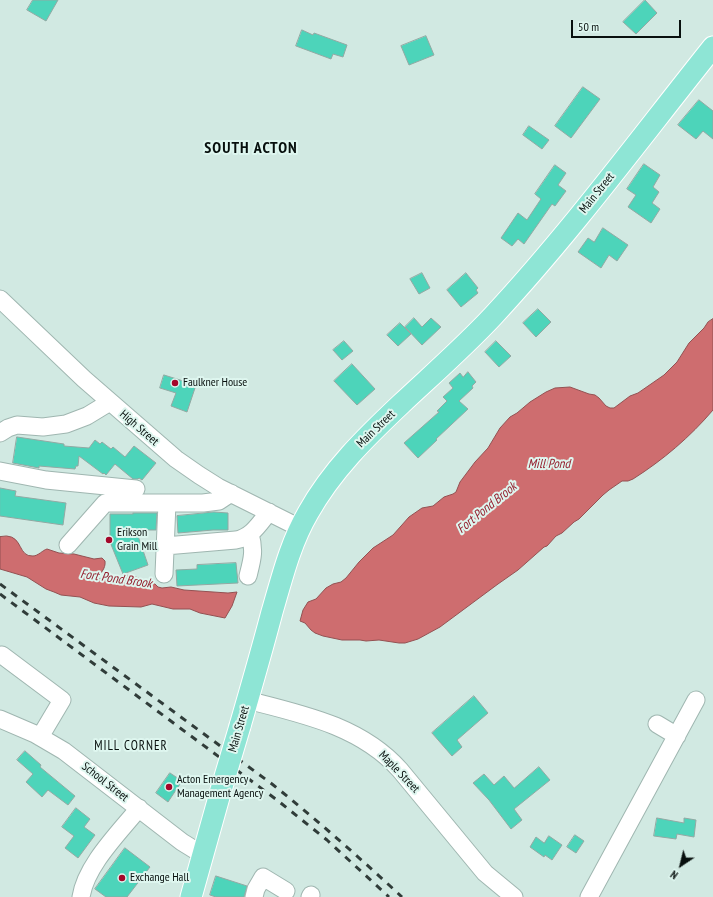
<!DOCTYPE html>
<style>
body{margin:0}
#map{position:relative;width:713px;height:897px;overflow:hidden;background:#d1e9e2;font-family:"PT Sans Narrow",sans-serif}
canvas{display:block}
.north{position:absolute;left:661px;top:845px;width:40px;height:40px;-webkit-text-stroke:3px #def6ef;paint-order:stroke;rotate:215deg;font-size:11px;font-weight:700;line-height:16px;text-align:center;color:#08100e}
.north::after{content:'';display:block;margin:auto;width:14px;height:18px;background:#08100e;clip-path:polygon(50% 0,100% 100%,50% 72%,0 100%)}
.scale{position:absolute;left:571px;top:20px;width:110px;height:18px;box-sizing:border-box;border:2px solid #08100e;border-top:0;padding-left:5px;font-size:12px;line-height:14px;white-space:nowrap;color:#08100e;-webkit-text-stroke:3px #def6ef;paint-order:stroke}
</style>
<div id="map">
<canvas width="713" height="897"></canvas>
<div class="north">N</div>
<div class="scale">50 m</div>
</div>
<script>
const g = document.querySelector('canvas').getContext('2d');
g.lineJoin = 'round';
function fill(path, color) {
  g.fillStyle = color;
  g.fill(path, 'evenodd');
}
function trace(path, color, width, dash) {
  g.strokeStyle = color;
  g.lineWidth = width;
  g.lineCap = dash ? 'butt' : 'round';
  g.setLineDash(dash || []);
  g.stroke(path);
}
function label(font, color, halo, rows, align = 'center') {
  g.font = font + ' "PT Sans Narrow",sans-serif';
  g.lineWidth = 4;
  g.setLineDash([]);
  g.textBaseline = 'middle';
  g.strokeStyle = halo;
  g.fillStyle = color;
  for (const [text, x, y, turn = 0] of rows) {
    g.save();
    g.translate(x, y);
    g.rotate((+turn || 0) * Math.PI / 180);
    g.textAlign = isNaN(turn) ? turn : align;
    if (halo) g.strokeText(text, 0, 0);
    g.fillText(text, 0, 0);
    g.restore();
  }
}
const water = new Path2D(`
 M713 319V410C690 437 663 460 633 479L628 481H622L609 490 603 495 579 519 574 522 562 533 556 536 547 546 544 547 518 570 498 584 440 627 418 639 405 643H399L379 640 366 641 360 640H342L323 636 315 633 311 630 305 623 300 621 303 610 308 602 316 599 326 588 333 584 341 582 346 578 359 562 373 548 393 535 409 517 422 508 433 506 444 497 453 494 456 492 460 482 475 462 488 448 500 428 510 417 517 413 530 402 546 392 555 388 570 387 589 394 595 395 599 398 606 406 610 408H614L630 396 638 393 664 375 677 362 689 343 704 328 708 322Z
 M7 536C23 537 18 557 33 556 38 556 43 550 47 549L59 553 74 554 94 559 102 558 105 561C106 569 100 574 95 579L105 578 114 576 117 577 129 575 133 576 151 583 155 584 158 587 162 588 171 587 184 590 228 593 237 592 232 606 225 618 200 613 190 609H173L152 604 141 607 109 606 94 603 80 597 61 595 54 592 46 589 27 577 0 569V537Z`);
fill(water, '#ce6d6f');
trace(water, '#935152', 1);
const building = new Path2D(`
 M33 0H58L46 21 27 10Z
 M645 0 657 13 636 34 623 22Z
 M302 30 313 35 314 33 347 45 343 57 333 54 331 59 296 46Z
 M426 36 434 55 409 65 401 46Z
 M583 87 600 99 571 138 555 126Z
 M699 100 713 111V139L703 131 696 139 678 125Z
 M529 126 549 140 542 149 523 135Z
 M644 164 660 175 653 187 659 192 652 203 660 209 651 223 628 207 636 195 627 189Z
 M555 165 566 173 558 185 566 191 555 206 552 204 524 244 518 239 512 246 501 238 518 213 527 220 541 199 535 194Z
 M603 228 628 245 617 261 609 255 601 268 578 252 588 238 594 242Z
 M422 273 430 288 419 294 410 279Z
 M466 273 478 288 476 290 478 293 461 307 447 290Z
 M538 309 551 322 536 337 523 323Z
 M414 318 422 327 431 318 441 327 422 345 405 327Z
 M400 323 411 334 398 346 387 335Z
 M344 341 353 351 342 360 333 350Z
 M496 341 511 356 499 367 485 352Z
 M352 364 375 389 357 405 334 381Z
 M468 372 476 382 472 386 473 388 459 401 468 409 436 439 437 440 418 458 404 443 439 412 437 411 447 401 443 397 453 388 449 383 460 373 463 377Z
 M164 375 196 385 187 412 171 406 176 393 160 388Z
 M17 437 64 444V446L89 448 95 440 100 444 102 442 111 449 113 447 125 457 134 446 156 463 142 480 139 478 138 479H133L115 464 106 475 104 473 103 474 79 456 78 466H76L75 469 39 466V468L13 463Z
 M0 488 16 491 15 496 66 503 63 525 0 516Z
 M214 512 228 513V530H213L178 533 177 516Z
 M133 513H157L156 530H136L148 565 123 574 110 542V514H133Z
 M236 563 238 583 177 586 176 570 197 569V565Z
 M474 696 488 713 457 740 462 747 452 756 432 733Z
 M25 751 41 765 40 767 75 796 68 805 48 790 42 797 26 782 33 774 17 760Z
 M539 767 550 780 514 809 522 820 511 829 489 800 473 783 484 774 494 785 504 776 514 788Z
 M170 773 182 781 168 802 156 793Z
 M76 808 90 819 84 827 95 835 78 858 65 848 74 836 62 827Z
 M657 818 684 823V818L696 820 694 837 677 834 676 839 654 836Z
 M575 835 584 841 576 853 567 847Z
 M549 836 562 845 552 860 545 855 544 857 530 847 536 837 544 843Z
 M125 848 150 867 127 897H106L95 889Z
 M216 876 247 886 244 897H216L210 895Z`);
fill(building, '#4dd4ba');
trace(building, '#92a9a3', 1);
const minor = new Path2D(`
 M0 299 84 379 176 459 199 475 218 487 300 528
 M0 433 8 428 17 425 43 427 66 424 87 416 110 402
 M0 471 46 480 136 489
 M68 545 105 503H203L219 501 231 493
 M165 546 236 540C252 537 259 524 269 512
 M164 574 167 503
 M248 576C252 560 255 551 250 534
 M2 655 62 700 40 737
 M247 700C302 714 361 726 400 770L485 873 514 897
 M0 719 35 734 64 751 182 842 203 855
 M657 724 677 736
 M81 897C86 865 119 833 139 808
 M254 897 256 889 263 877 286 891
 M310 897 311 895
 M589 897 696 700`);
const major = new Path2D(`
 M240 726C251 688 262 650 272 612 282 578 290 544 308 513 332 470 366 437 401 404 432 375 464 347 493 316 572 231 641 137 713 47
 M191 897 221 790`);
trace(minor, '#9fb6b0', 19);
trace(major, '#fff', 23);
trace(minor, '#fff', 17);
trace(major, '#8ee5d5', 21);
trace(new Path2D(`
 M0 584 272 784C317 820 360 858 402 897
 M0 594 277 800 327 840 389 897`), '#303c39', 3, [7, 7]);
const majorBridge = new Path2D(`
 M221 790 240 726`);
trace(majorBridge, '#fff', 23, []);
trace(majorBridge, '#8ee5d5', 21);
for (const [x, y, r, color] of [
 [175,383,4,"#a4072a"],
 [109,540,4,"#a4072a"],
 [169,787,4,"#a4072a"],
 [122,878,4,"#a4072a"]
]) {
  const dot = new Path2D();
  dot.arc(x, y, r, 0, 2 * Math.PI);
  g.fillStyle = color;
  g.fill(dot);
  trace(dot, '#def6ef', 1.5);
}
label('12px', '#08100e', '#def6ef', [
 ["Main Street",597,193,-51],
 ["High Street",139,428,41],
 ["Main Street",376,429,-44],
 ["Main Street",239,729,-74],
 ["Maple Street",399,772,46],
 ["School Street",105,782,38]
]);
label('12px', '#08100e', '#def6ef', [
 ["Faulkner House",183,383],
 ["Erikson",117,533],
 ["Grain Mill",117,547],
 ["Acton Emergency",177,780],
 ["Management Agency",177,794],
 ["Exchange Hall",130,878]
], 'left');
label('italic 13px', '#951f2e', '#def6ef', [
 ["Mill Pond",549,464],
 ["Fort Pond Brook",487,508,-39],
 ["Fort Pond Brook",116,579,8]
]);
g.letterSpacing = '1px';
label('13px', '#08100e', '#def6ef', [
 ["MILL CORNER",131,746]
]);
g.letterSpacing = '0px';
g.letterSpacing = '1px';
label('bold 16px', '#08100e', '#def6ef', [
 ["SOUTH ACTON",251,148]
]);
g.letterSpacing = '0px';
</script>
